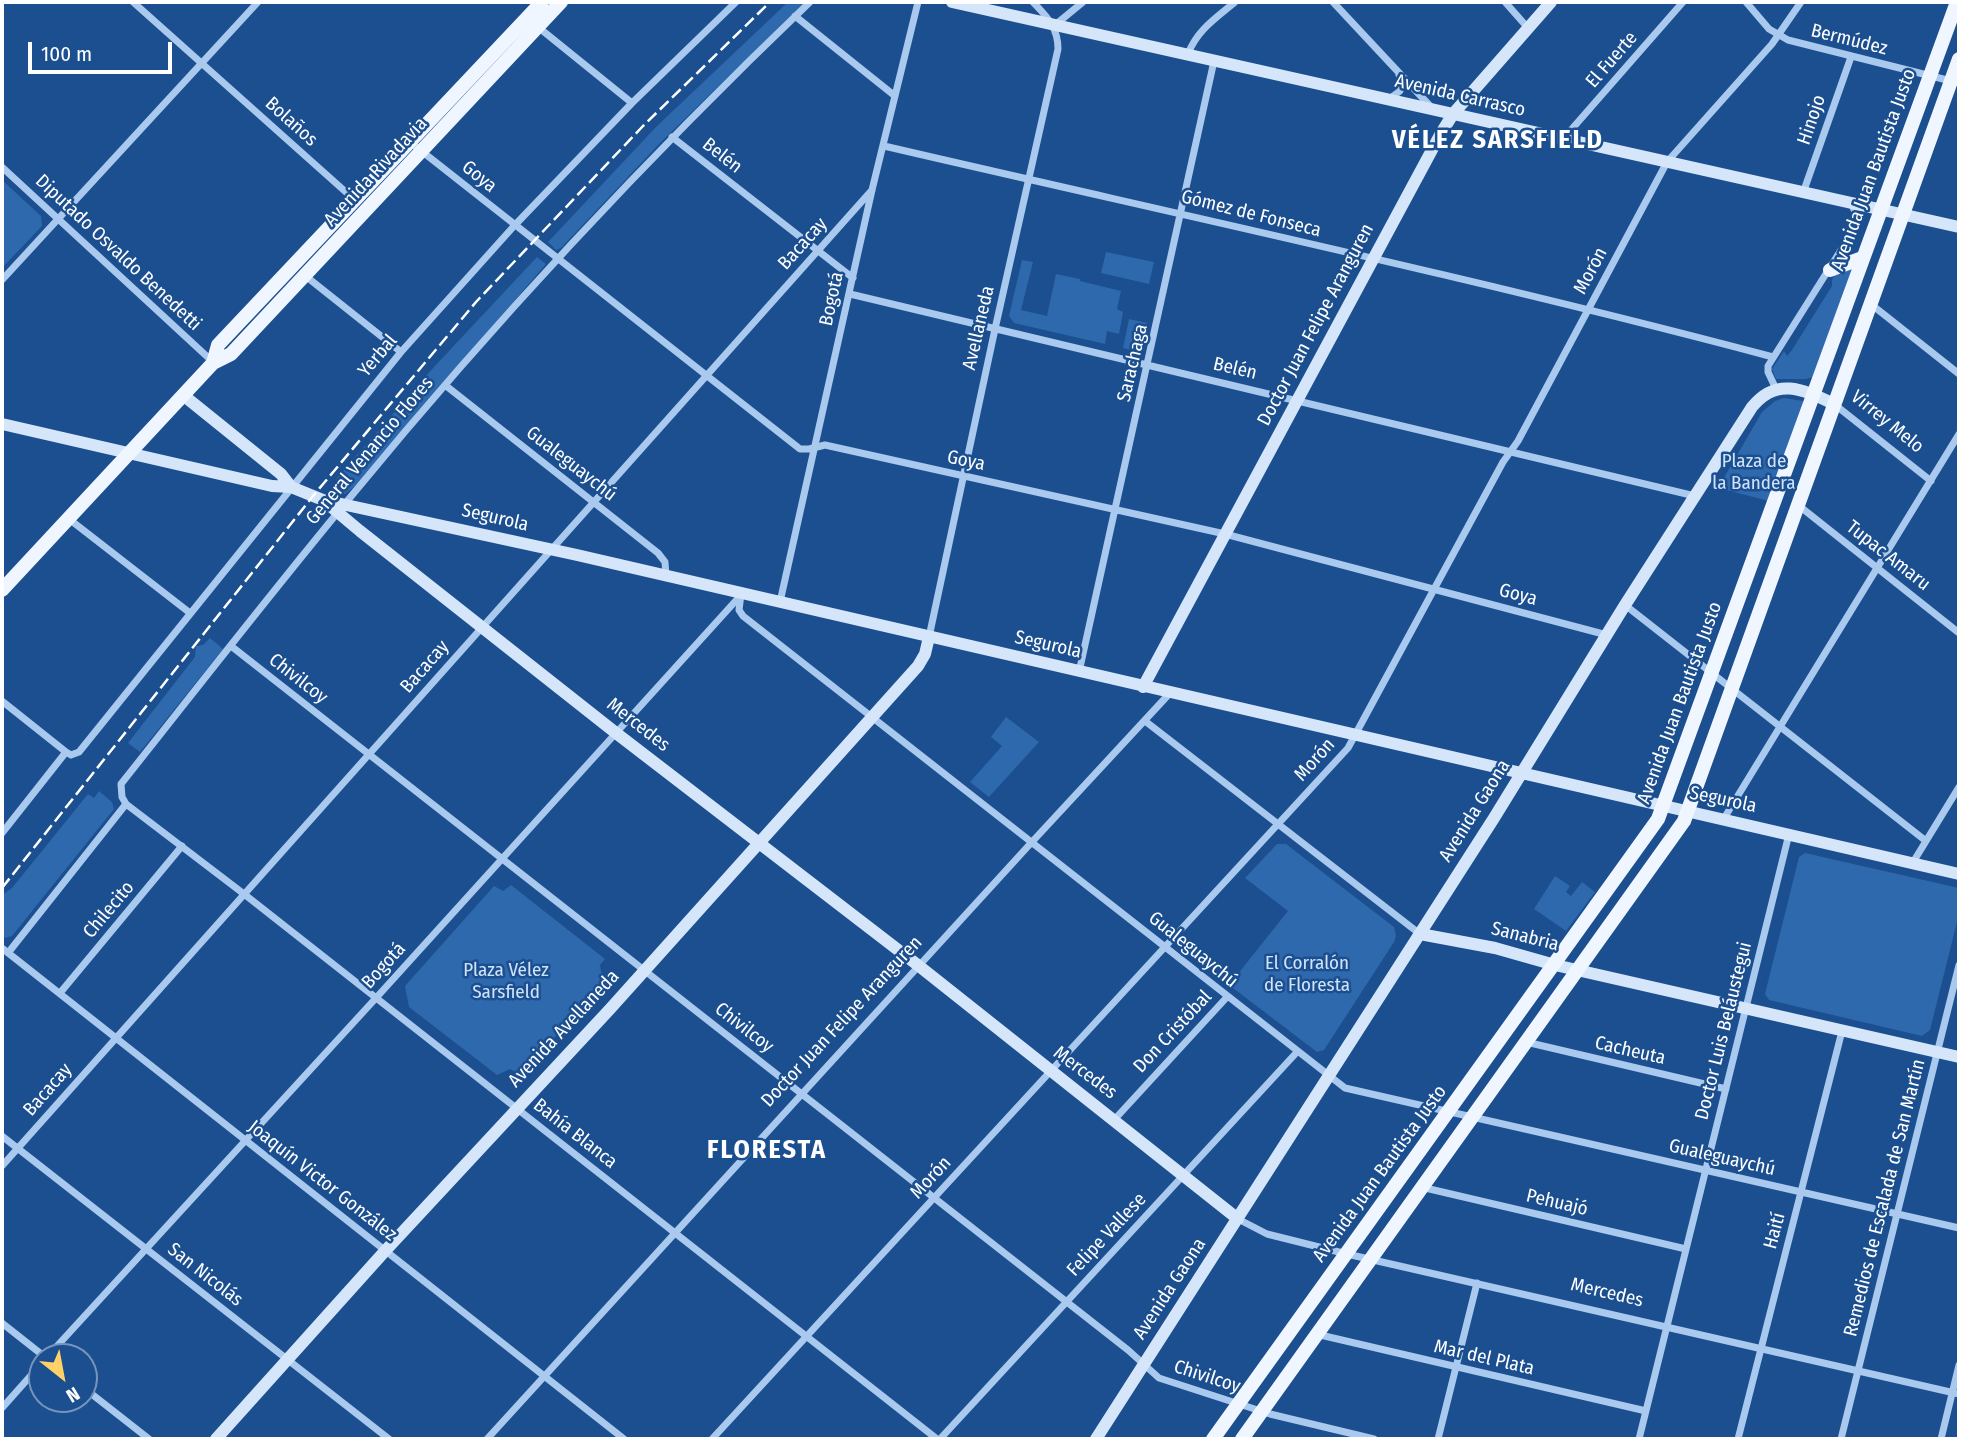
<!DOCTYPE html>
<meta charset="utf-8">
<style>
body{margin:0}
#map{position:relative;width:1961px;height:1441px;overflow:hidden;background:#1b4f8f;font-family:"Fira Sans Condensed",sans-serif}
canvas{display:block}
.frame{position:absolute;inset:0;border:4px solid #fff;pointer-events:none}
.north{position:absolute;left:28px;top:1343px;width:70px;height:70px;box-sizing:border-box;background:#1b4f8f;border:2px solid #7695bc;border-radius:50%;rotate:149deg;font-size:19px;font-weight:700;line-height:28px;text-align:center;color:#fff}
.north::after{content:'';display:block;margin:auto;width:24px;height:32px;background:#ffd166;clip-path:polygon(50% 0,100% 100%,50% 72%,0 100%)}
.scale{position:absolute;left:28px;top:42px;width:144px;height:32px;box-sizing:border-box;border:4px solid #fff;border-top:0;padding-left:9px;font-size:21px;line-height:24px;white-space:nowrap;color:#fff;-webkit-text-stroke:5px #1b4f8f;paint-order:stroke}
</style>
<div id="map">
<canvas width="1961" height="1441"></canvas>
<div class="frame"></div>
<div class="north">N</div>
<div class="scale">100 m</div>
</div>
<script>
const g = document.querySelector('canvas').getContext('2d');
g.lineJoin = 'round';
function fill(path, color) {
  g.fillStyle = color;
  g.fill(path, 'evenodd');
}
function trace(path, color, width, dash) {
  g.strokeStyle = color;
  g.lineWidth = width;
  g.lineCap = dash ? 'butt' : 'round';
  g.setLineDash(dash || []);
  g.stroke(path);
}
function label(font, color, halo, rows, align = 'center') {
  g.font = font + ' "Fira Sans Condensed",sans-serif';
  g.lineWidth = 5;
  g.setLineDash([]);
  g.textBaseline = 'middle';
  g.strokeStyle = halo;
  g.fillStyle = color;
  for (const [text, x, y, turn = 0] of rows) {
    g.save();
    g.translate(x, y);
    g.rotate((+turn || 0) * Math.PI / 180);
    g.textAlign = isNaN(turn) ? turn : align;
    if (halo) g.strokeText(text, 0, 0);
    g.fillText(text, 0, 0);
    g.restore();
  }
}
fill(new Path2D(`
 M788 2H805L661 142 561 248 556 250 548 242 657 126Z
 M2 180 41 216 42 226 2 268Z
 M1106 252 1154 262 1149 284 1101 273Z
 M537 257 546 264 355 486 345 494 331 492 339 483 336 479 434 367Z
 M1022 260 1033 262 1021 310 1047 316 1056 274 1080 279V281L1121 291 1117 309 1123 312 1119 334 1107 331 1105 344 1014 323 1009 316Z
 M1853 266 1813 377 1806 379H1776L1772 369 1784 351 1787 356 1792 350 1832 286V280L1835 274Z
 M1129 319 1147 323 1142 347 1135 351 1123 348Z
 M1784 398 1803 401 1804 403 1769 501 1718 488 1762 412 1775 401Z
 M210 638 223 649 140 752 128 743 195 657 196 646 203 645Z
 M1006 717 1039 742 989 797 970 782 1002 746 991 737Z
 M99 791 112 802 114 809 12 936 5 938 2 935V895L12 888 88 794 94 798Z
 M1277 844H1286L1394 927 1396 936 1394 942 1324 1050 1317 1052 1229 985 1288 911 1245 878Z
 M1805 853 1959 888V914L1930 1030 1922 1036 1769 1000 1765 994 1799 857Z
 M1555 876 1570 886 1566 892 1571 896 1582 882 1595 892 1566 931 1534 909Z
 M511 885 605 959 600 965 601 971 607 979 521 1075 510 1069 497 1075 409 1007 405 986 494 886 503 891Z`), '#2e69ad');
trace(new Path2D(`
 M133 2 357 202
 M810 2C648 157 495 321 353 494 274 589 198 687 121 784L122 797 126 804 244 894 937 1439
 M1333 2 1431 107
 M1505 2 1528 28
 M1746 2 1769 29 1788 40 1959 83
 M795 16 895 96
 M1055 25 1083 2
 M538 27 632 103
 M1188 54C1197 30 1216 18 1235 2
 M1389 99 1400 91 1402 83 1399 75
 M672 137 853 278
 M1564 138 1683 2
 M410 142 800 449H809L825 445 1225 534 1607 635
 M884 146C1181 215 1479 279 1773 357
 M2 167 213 362
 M1803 193 1851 57
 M303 274 401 352
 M2 280 258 2
 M850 294 1695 496
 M1872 305 1959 374
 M445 385 658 553 665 562 666 576
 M1776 389 1768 372V366L1856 226 1857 218 1852 204
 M1834 404 1931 481
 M1798 505 1959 633
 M69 519 190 613
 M741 594 739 610 743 616 1345 1088 1959 1228
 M780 602 872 190 918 2
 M1625 605 1926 841
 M929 637 995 329 1058 49C1058 27 1047 17 1033 2
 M231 646 1128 1350 1159 1378 1270 1414 1374 1439
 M1079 672 1214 61
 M2 701 66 752 71 755 79 752 401 352 514 226 632 103 736 2
 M1145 721 1420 934
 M1723 820 1959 434
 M2 833 66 752
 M1912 864 1959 787
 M2 948 624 1439
 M8 953 126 804
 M60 993 182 846
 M1526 1042 1726 1089
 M1114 1120 1227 997
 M2 1136 389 1439
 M2 1166 872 190
 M1421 1187 1686 1249
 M1238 1219 1267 1234 1347 1254 1959 1394
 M2 1323 45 1357
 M1316 1334 1646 1411
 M47 1357 376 998 741 595
 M84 1388 149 1439
 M2 1408 42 1363
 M487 1439 1031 843 1170 693
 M712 1439 1348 748 1503 462 1518 441 1667 162 1772 44 1801 2
 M940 1439 1297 1052
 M1438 1439 1477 1283
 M1639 1439 1789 834
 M1738 1439 1842 1031
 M1841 1439 1959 965
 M1941 1439 1959 1365`), '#a9c9ee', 7);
trace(new Path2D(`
 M952 2 1959 227
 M183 395 281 474 291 487
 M2 424 272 486 291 487 323 500 577 555 1959 874
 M323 500 360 531 616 733 919 966 1238 1219
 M1143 687 1440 135 1453 114 1551 2
 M1420 934 1495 948 1555 965 1959 1057
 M216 1439 385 1251 610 1009 918 666 925 654 929 637
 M1096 1439 1494 818 1625 605 1752 407C1777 376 1804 390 1834 404`), '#d6e6fa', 12);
trace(new Path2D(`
 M1830 270 1862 258
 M213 363 218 345 542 2
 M2 590 213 363 231 354 561 2
 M1213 1439 1658 819 1957 2
 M1242 1439 1684 821 1959 59`), '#f0f6ff', 14);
trace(new Path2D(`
 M2 888 313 496 476 302 643 126 770 2`), '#fff', 2.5, [12, 5]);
label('19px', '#fff', '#1b4f8f', [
 ["Bermúdez",1849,40,14],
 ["El Fuerte",1612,60,-49],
 ["Avenida Carrasco",1460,96,13],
 ["Hinojo",1812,120,-71],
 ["Bolaños",291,122,42],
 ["Belén",722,156,38],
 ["Avenida Juan Bautista Justo",1874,170,-70],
 ["Avenida Rivadavia",376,172,-47],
 ["Goya",479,177,39],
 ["Gómez de Fonseca",1251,214,14],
 ["Bacacay",803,244,-48],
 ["Diputado Osvaldo Benedetti",118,253,43],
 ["Morón",1591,271,-62],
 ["Bogotá",832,299,-78],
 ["Doctor Juan Felipe Aranguren",1316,325,-62],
 ["Avellaneda",979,328,-77],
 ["Yerbal",378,356,-50],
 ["Sarachaga",1133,363,-77],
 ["Belén",1235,369,13],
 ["Virrey Melo",1887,422,39],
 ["General Venancio Flores",370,451,-50],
 ["Goya",966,461,12],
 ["Gualeguaychú",571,464,38],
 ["Segurola",495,518,13],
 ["Tupac Amaru",1888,556,38],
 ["Goya",1518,595,15],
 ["Segurola",1048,645,13],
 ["Bacacay",425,667,-49],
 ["Chivilcoy",298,679,38],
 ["Avenida Juan Bautista Justo",1680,703,-70],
 ["Mercedes",638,725,38],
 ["Morón",1315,760,-48],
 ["Segurola",1723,800,12],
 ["Avenida Gaona",1475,811,-58],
 ["Chilecito",109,910,-50],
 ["Sanabria",1525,937,14],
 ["Gualeguaychú",1193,950,39],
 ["Bogotá",384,966,-48],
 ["Doctor Juan Felipe Aranguren",842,1022,-47],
 ["Chivilcoy",744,1028,38],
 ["Avenida Avellaneda",564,1029,-47],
 ["Doctor Luis Beláustegui",1724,1031,-76],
 ["Don Cristóbal",1173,1032,-47],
 ["Cacheuta",1630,1051,13],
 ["Mercedes",1085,1073,37],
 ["Bacacay",48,1090,-49],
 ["Bahía Blanca",575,1134,38],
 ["Gualeguaychú",1722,1158,13],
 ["Avenida Juan Bautista Justo",1380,1174,-54],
 ["Morón",931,1178,-47],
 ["Joaquín Victor González",322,1181,38],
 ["Remedios de Escalada de San Martín",1885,1198,-76],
 ["Pehuajó",1557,1203,13],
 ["Haití",1775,1231,-75],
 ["Felipe Vallese",1107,1235,-47],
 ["San Nicolás",205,1275,38],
 ["Avenida Gaona",1170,1289,-57],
 ["Mercedes",1607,1293,13],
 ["Mar del Plata",1484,1358,13],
 ["Chivilcoy",1207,1377,18]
]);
label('19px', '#cfe3fa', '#1b4f8f', [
 ["Plaza de",1754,462],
 ["la Bandera",1754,484],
 ["El Corralón",1307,964],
 ["de Floresta",1307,986],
 ["Plaza Vélez",506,971],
 ["Sarsfield",506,993]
]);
g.letterSpacing = '2px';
label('bold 26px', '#fff', '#1b4f8f', [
 ["VÉLEZ SARSFIELD",1498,141],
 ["FLORESTA",767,1151]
]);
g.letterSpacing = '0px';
</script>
